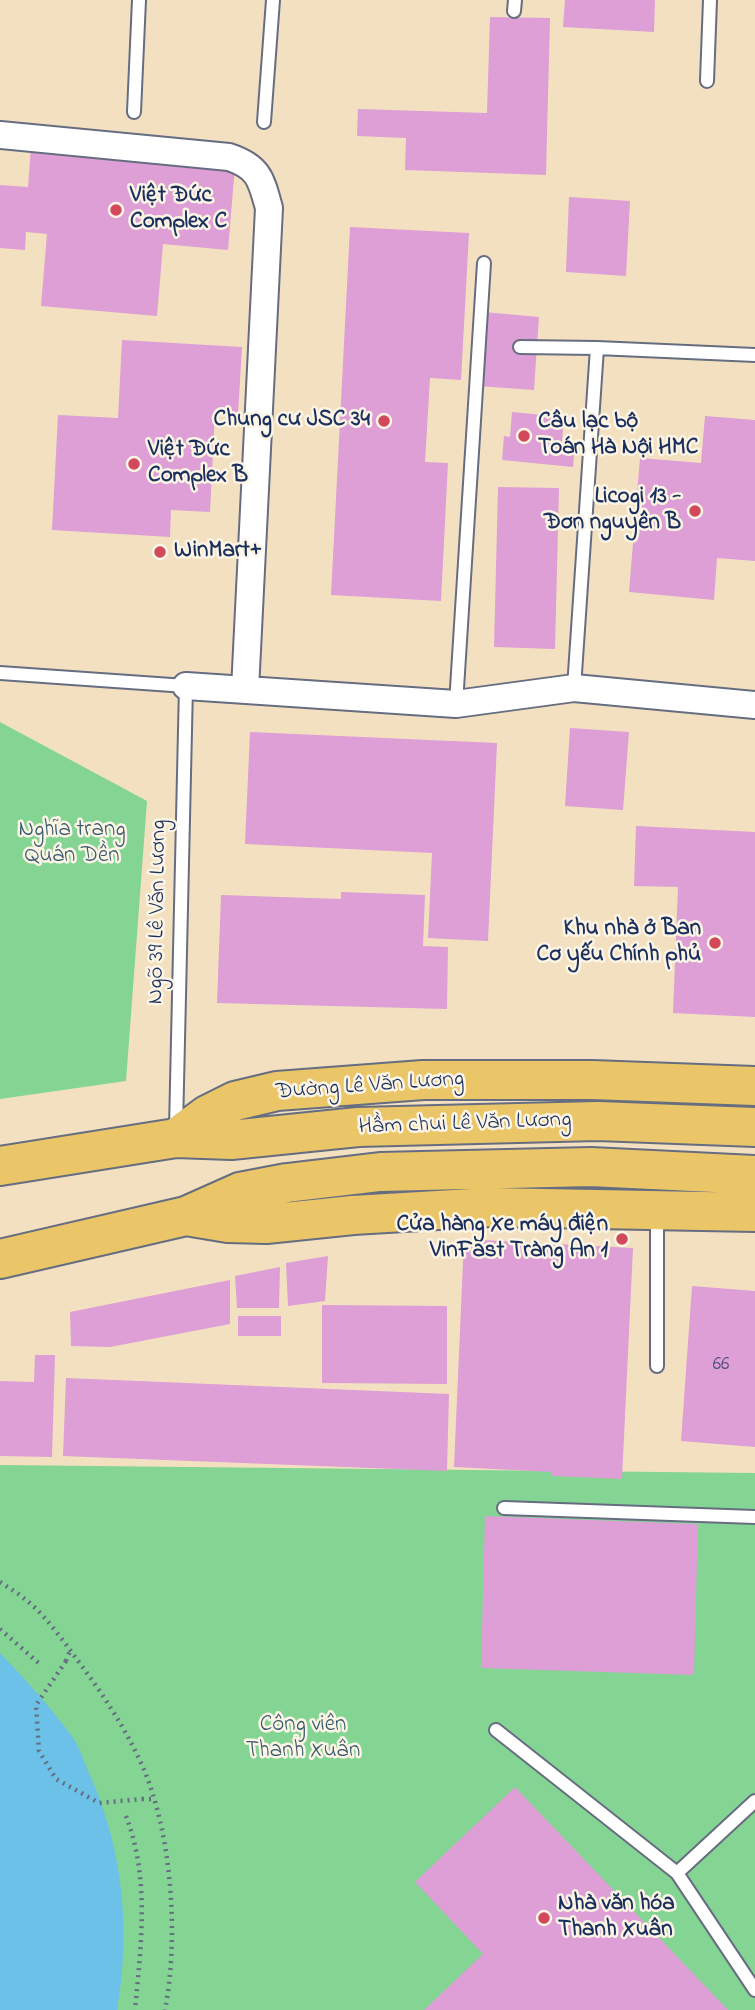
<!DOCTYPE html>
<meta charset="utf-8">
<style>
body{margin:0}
canvas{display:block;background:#f2e0c1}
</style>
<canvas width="755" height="2010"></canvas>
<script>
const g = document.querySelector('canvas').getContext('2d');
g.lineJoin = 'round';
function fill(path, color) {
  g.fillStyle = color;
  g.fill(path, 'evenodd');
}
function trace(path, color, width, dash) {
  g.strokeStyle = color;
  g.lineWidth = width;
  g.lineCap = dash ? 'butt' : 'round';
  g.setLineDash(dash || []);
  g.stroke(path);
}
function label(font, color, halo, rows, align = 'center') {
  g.font = font + ' "Indie Flower",sans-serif';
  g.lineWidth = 5;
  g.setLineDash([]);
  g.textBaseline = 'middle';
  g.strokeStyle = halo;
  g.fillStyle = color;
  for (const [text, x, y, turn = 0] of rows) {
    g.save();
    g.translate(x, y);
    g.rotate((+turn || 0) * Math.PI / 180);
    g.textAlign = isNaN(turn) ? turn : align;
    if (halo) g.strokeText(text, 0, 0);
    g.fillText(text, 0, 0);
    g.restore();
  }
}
fill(new Path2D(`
 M0 722 147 801 126 1081 0 1099Z
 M0 1465 755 1473V2010H0Z`), '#84d494');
fill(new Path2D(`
 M0 1653C26 1680 52 1709 74 1739 80 1749 84 1762 89 1773 123 1849 131 1928 117 2010H0Z`), '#6bc1e8');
fill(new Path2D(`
 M565 0H655L654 32 563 27Z
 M490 17 550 18 546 175 405 170 406 138 357 136 358 109 487 113Z
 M31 147 235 166 228 250 163 244 157 316 41 306 47 234 26 232 25 250 0 248V185L28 187Z
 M569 197 630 201 626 276 566 272Z
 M350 227 469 233 461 380 430 378 425 462 448 463 441 601 331 595Z
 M484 312 539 317 534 390 478 386Z
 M122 340 242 347 238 414 215 413 210 512 171 510 170 537 52 530 58 415 118 418Z
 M512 412 564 417 562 441 575 443 573 467 502 460 504 436 510 437Z
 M705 416 755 420V561L717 558 714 600 629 592 640 458 701 463Z
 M498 487 559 488 555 649 494 647Z
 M570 728 629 732 623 810 565 806Z
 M250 732 497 743 488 941 428 938 432 853 245 844Z
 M636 826 755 832V1017L673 1013 678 887 634 886Z
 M341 892 425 895 423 946 448 947 447 1009 217 1003 221 895 341 899Z
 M464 1239 633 1248 622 1479 552 1476V1472L454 1467Z
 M328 1256 325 1301 288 1306 286 1263Z
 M280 1267 279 1308H237L235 1276Z
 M230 1280V1324L110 1347 71 1346 70 1312Z
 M692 1286 755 1291V1447L681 1441Z
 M322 1305 447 1306V1384L322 1383Z
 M238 1316H281V1336H238Z
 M35 1355H55L52 1457 0 1456V1381L34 1382Z
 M66 1378 449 1394 447 1471 63 1456Z
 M485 1516 698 1524 694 1675 481 1668Z
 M515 1787 728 2010H424L483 1954 415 1882Z`), '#dd9fd5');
const service = new Path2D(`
 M514 11 515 0
 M707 81 710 0
 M134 112 139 0
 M264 122 273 0
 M520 347 597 348
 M0 673 186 686 176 1128
 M574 688 597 348 755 355
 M456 704 484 263
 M657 1213V1366
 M504 1508 755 1517
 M496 1730 677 1873 755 1990
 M677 1873 755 1801`);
const minor = new Path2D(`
 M0 135 229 157C259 167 261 179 269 208L245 690
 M186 686 456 704 574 688 755 705`);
const primary = new Path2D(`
 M176 1138 231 1140 358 1127 598 1121 755 1127
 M0 1166 176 1138 207 1115 235 1101 277 1091 423 1080H592L755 1086
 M186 1216 240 1192 287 1183 380 1172 591 1167 755 1175
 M0 1259 186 1216 228 1223 266 1224 353 1215 489 1207 755 1212`);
trace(service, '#666d81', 16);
trace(minor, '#666d81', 30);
trace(primary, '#666d81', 42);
trace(new Path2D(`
 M0 1582C9 1588 18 1593 26 1600 46 1615 69 1649 84 1669 106 1699 126 1730 142 1765 172 1833 179 1937 165 2010
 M0 1629 42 1666
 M66 1661 70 1651
 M142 1799H153
 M126 1816C150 1878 141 1946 135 2010`), '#666d81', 4.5, [2, 5]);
trace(service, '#fff', 12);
trace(minor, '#fff', 26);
trace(primary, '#eac669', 38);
trace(new Path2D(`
 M66 1661 36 1705 39 1751 56 1779 99 1803 142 1799`), '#666d81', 4.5, [2, 5]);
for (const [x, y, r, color] of [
 [116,210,7,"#d1495b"],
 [384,421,7,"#d1495b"],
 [524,436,7,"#d1495b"],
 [134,464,7,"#d1495b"],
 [695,511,7,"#d1495b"],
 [160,552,7,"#d1495b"],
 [715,943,7,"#d1495b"],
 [622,1239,7,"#d1495b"],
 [544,1918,7,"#d1495b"]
]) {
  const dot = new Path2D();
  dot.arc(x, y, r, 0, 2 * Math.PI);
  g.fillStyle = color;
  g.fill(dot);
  trace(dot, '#fcf5e5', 2.5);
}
label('19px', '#4c4b7c', null, [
 ["66",721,1366]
]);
label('bold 23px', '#1b2f5e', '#fcf5e5', [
 ["Việt Đức",130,197],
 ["Complex C",130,223],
 ["Chung cư JSC 34",370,421,"right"],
 ["Câu lạc bộ",538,423],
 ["Toán Hà Nội HMC",538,449],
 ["Việt Đức",148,451],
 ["Complex B",148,477],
 ["Licogi 13 -",681,498,"right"],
 ["Đơn nguyên B",681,524,"right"],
 ["WinMart+",174,552],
 ["Khu nhà ở Ban",701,930,"right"],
 ["Cơ yếu Chính phủ",701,956,"right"],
 ["Cửa hàng Xe máy điện",608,1226,"right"],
 ["VinFast Tràng An 1",608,1252,"right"],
 ["Nhà văn hóa",558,1905],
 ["Thanh Xuân",558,1931]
], 'left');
label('23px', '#35586c', '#fcf5e5', [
 ["Nghĩa trang",72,831],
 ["Quán Dền",72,857],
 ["Công viên",303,1726],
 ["Thanh Xuân",303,1752]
]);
label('23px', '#1b2f5e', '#fcf5e5', [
 ["Ngõ 39 Lê Văn Lương",159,912,-89],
 ["Đường Lê Văn Lương",370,1087,-4],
 ["Hầm chui Lê Văn Lương",465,1125,-2]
]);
</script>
